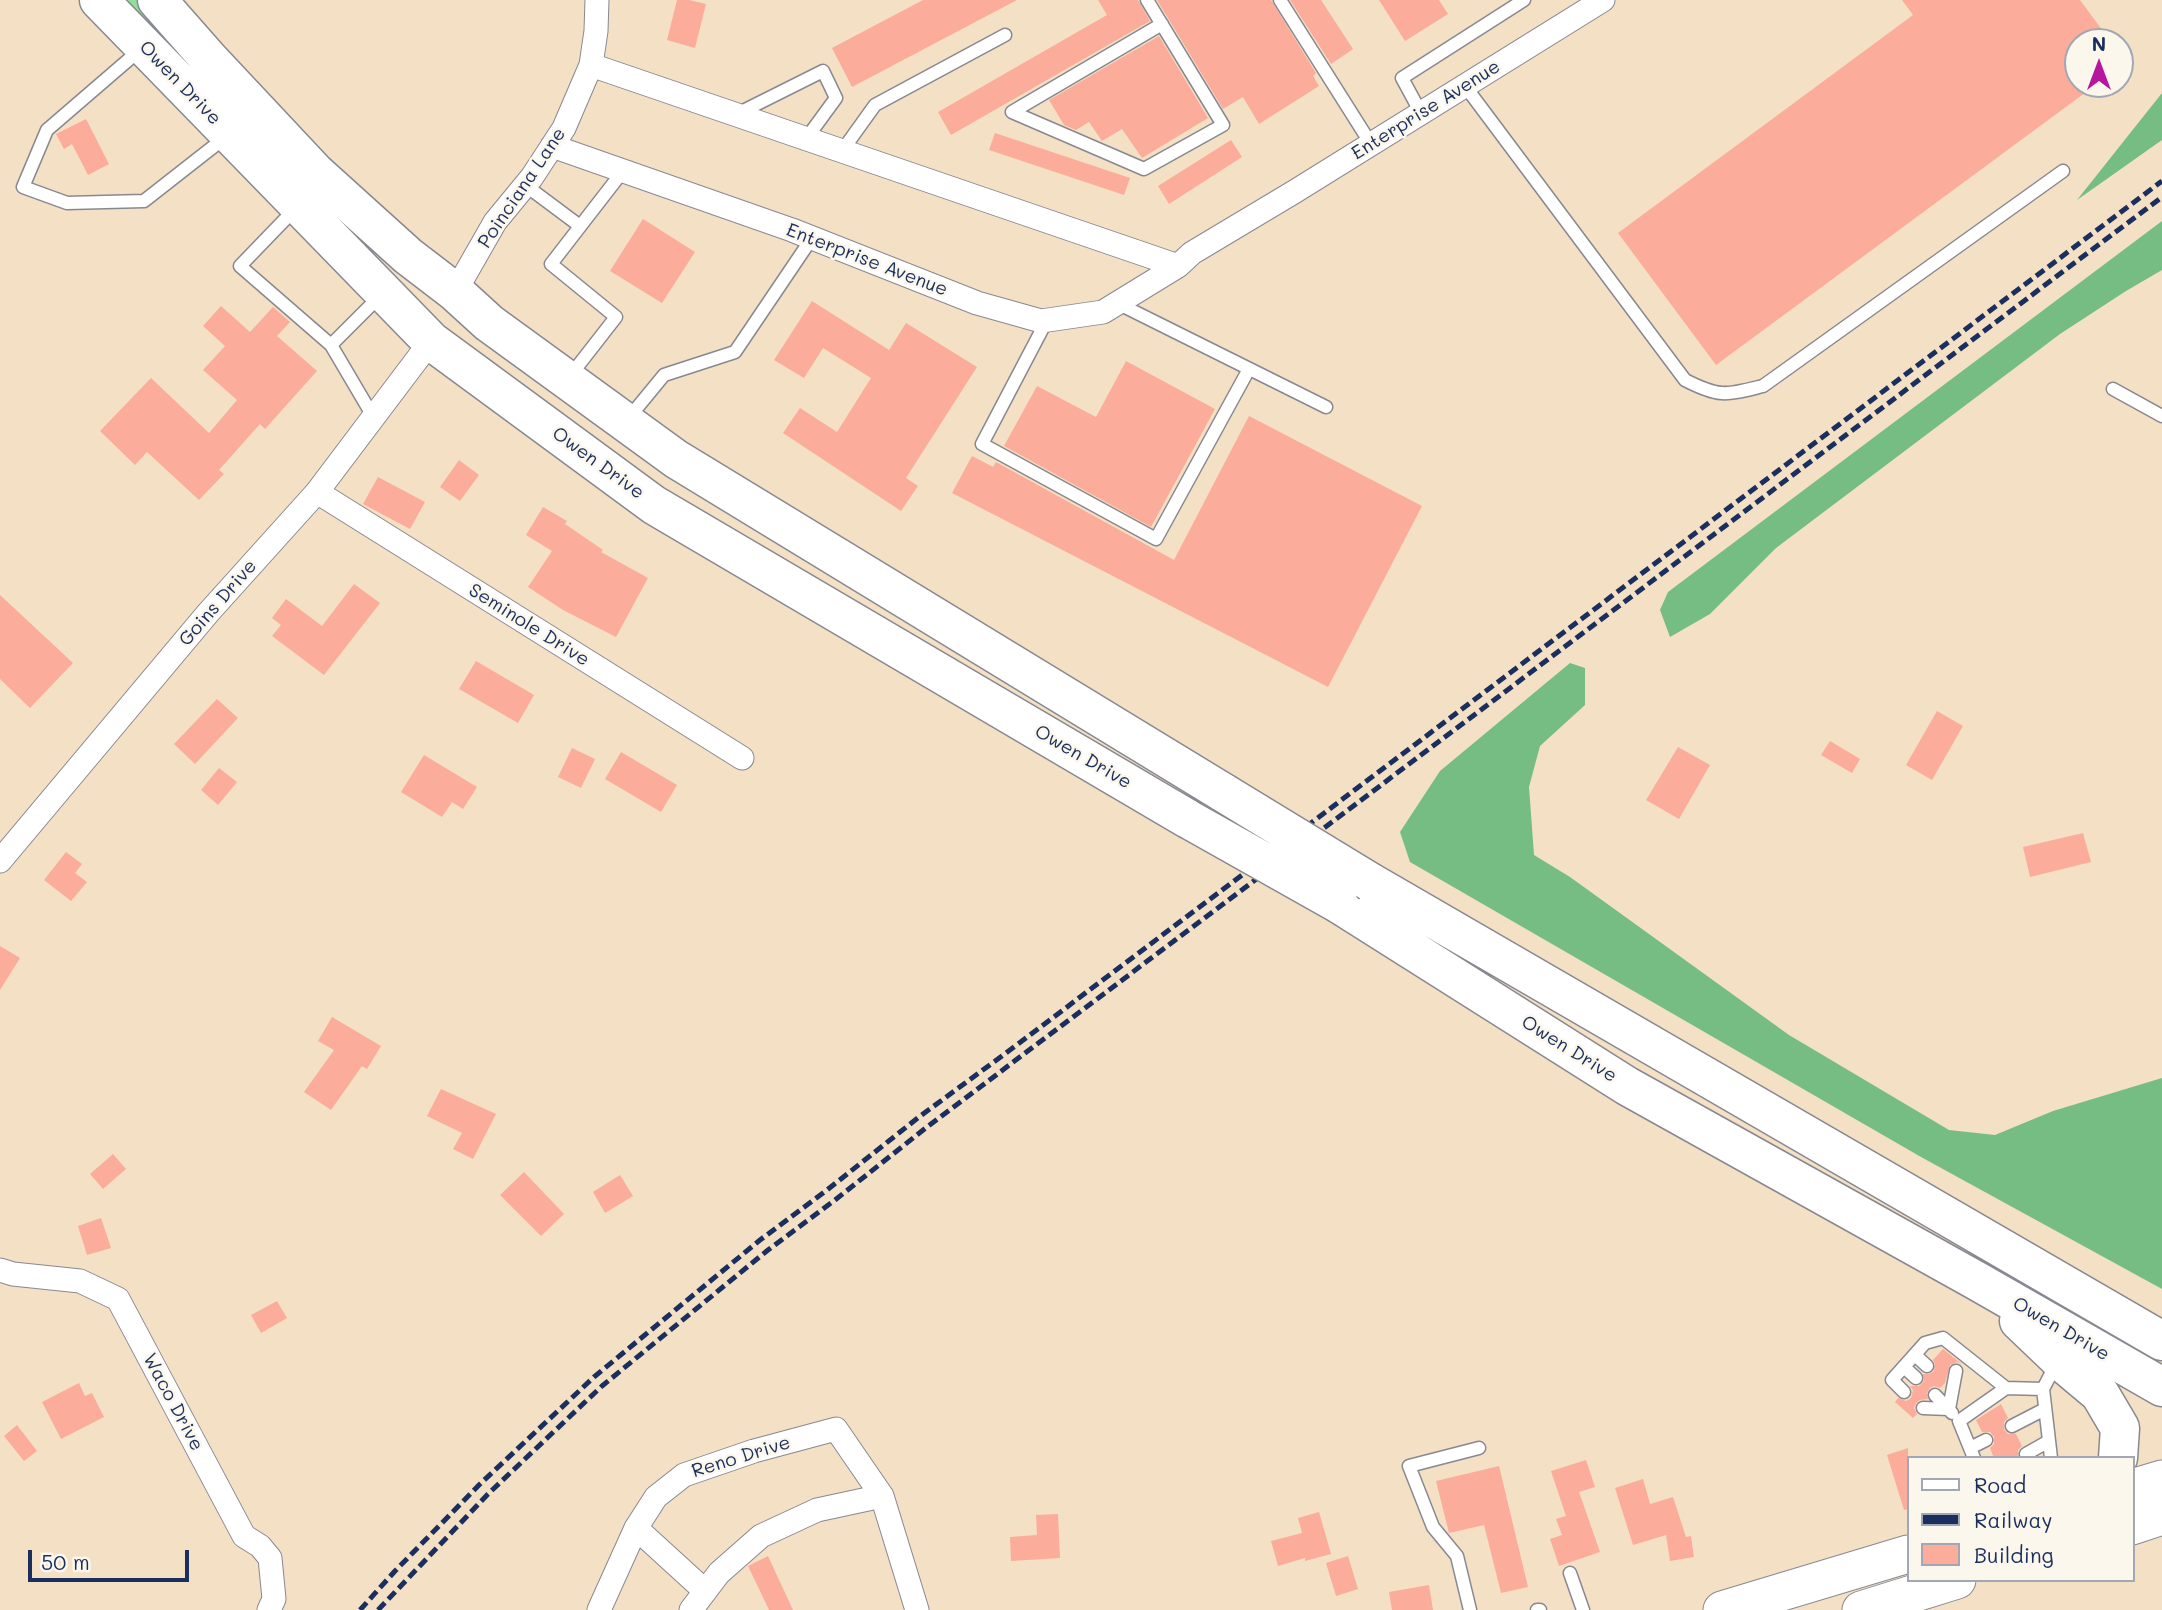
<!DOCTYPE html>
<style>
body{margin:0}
#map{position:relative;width:2162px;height:1610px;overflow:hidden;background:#f4e0c4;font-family:Mali,sans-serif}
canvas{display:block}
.legend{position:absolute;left:1907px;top:1456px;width:228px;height:126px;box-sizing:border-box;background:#fbf7ec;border:2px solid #a1a7b3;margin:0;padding:9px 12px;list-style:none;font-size:21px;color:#1b2f5e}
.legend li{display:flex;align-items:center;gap:14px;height:35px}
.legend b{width:35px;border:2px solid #a1a7b3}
.north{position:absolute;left:2064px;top:28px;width:70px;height:70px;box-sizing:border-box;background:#fbf7ec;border:2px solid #a1a7b3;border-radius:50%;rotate:0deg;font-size:19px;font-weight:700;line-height:28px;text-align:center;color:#1b2f5e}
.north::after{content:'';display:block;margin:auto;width:24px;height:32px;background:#b5179e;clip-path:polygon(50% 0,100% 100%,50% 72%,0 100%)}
.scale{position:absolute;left:28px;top:1550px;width:161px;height:32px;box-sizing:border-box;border:4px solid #1b2f5e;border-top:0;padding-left:9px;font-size:21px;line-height:24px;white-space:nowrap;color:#1b2f5e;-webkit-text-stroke:5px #fbf7ec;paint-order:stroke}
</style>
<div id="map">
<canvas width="2162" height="1610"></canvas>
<ul class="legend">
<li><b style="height:9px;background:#fff"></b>Road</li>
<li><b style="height:9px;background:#1b2f5e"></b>Railway</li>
<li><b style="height:19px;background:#fcac9a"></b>Building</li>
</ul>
<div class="north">N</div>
<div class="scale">50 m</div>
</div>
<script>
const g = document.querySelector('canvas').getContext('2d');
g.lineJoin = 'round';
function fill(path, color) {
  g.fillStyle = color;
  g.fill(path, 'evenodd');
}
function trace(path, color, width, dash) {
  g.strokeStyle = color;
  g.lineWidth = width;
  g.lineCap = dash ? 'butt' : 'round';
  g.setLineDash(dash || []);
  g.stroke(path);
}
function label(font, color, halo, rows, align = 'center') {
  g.font = font + ' Mali,sans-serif';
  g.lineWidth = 5;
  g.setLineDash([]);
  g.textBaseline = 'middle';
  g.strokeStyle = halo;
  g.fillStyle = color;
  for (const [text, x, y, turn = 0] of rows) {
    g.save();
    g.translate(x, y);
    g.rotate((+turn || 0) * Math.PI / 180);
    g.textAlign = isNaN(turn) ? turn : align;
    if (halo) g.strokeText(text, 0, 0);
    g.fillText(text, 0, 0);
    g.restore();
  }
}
fill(new Path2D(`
 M120 0H138L172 39 162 48Z`), '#92de9b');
fill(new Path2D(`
 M2162 93V140L2077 200Z
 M2162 221V270L2126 291 2060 334 1776 548 1710 614 1670 637 1660 610 1668 592Z
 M1570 663 1585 668V705L1540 746 1529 787 1534 855 1570 877 1789 1035 1949 1130 1995 1135 2053 1111 2162 1078V1289L1921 1157 1410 862 1400 832 1440 771Z`), '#75bd83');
fill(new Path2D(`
 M677 0H689L706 4 695 48 667 40Z
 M923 0H1017L852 87 832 48Z
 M1098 0H1138L1150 21 951 135 938 112 1107 15Z
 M1157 0H1271L1316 73 1313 76 1319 86 1259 124 1243 97 1223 109Z
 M1290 0H1321L1353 49 1331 64Z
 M1379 0H1439L1448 14 1405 41Z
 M1902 0H2080L2111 42H2078V84H2097L1716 365 1618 233 1913 15Z
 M1159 36 1208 118 1142 158 1122 129 1102 141 1089 122 1076 130 1064 125 1049 100Z
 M86 119 109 164 88 175 72 144 64 149 56 134Z
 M995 133 1130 178 1124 195 989 150Z
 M1231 140 1242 157 1169 204 1158 186Z
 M643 219 695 252 662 303 610 271Z
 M812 301 889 350 906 323 977 367 906 478 918 486 901 511 783 433 800 408 837 432 871 378 823 348 804 378 774 360Z
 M221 306 250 332 273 307 290 322 277 336 317 371 265 429 260 424 219 470 224 474 199 500 147 452 135 465 100 431 151 378 209 433 237 400 203 370 225 346 203 326Z
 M1126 361 1215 409 1151 527 1004 446 1037 386 1096 417Z
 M1249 416 1422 506 1328 687 952 493 972 456 993 467 996 462 1174 560Z
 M459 460 479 475 460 501 440 487Z
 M378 477 425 502 410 529 363 504Z
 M543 507 567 521 565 524 603 550 601 552 648 578 616 637 563 610 528 587 552 551 526 535Z
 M354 584 380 603 324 675 272 636 281 625 272 618 286 599 322 626Z
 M0 595 73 663 30 708 0 679Z
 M476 661 534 695 518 723 459 689Z
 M217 699 238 718 195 764 174 744Z
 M1937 711 1963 726 1932 780 1906 765Z
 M1830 741 1860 759 1852 773 1821 755Z
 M1678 747 1710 765 1679 819 1646 800Z
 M572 748 595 759 581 788 558 777Z
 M621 752 677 785 661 812 605 779Z
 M424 755 477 787 463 809 452 802 442 817 401 792Z
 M219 768 237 782 218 805 201 790Z
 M2083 833 2091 862 2030 877 2023 847Z
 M66 852 82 864 75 873 87 882 71 901 44 880Z
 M0 946 20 958 0 990Z
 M332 1017 381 1046 367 1069 362 1066 331 1110 304 1092 334 1050 318 1041Z
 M441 1089 496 1114 473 1159 453 1149 462 1133 427 1116Z
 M113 1154 126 1169 103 1189 90 1174Z
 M524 1172 564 1214 541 1236 500 1195Z
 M620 1175 633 1196 605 1213 593 1192Z
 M101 1218 111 1248 87 1255 78 1226Z
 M277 1301 287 1318 261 1333 251 1315Z
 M1943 1349 1962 1364 1957 1362 1950 1365 1945 1383 1940 1388 1934 1386 1930 1388 1927 1393 1928 1399 1920 1400 1916 1403 1914 1408 1917 1414 1913 1418 1895 1402 1898 1398 1906 1401 1911 1398 1913 1390 1910 1386H1919L1924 1381 1923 1374H1929L1934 1371 1935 1364 1933 1360Z
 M79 1383 85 1396 92 1393 104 1417 61 1439 42 1402Z
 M2001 1404 2008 1418 2004 1422V1429L2008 1434H2016L2022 1446 2018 1450V1458H1994L1990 1448 1994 1444V1437L1990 1432H1982L1976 1420Z
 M17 1425 37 1451 24 1461 4 1436Z
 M1908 1448V1509L1904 1510 1887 1455Z
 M1586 1460 1595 1487 1579 1492 1600 1552 1559 1566 1550 1539 1562 1535 1556 1519 1566 1516 1551 1471Z
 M1499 1466 1528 1587 1501 1593 1484 1525 1449 1533 1436 1481Z
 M1643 1479 1650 1504 1673 1497 1686 1537 1691 1536 1694 1557 1670 1561 1666 1535 1633 1545 1615 1488Z
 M1319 1512 1331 1554 1305 1561V1558L1278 1566 1271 1541 1302 1533 1298 1518Z
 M1058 1514 1060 1558 1011 1561 1010 1537 1037 1535 1036 1515Z
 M768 1556 793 1610H769L748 1566Z
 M1348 1556 1358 1589 1336 1596 1326 1563Z
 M1429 1585 1433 1610H1392L1389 1592Z`), '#fcac9a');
const lane = new Path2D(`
 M1147 0 1223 125 1144 169 1012 112 1162 24
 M1280 0 1371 144
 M141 49 47 130 23 187 67 203 144 201 227 136
 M1465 86 1685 380C1720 398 1726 395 1763 386L2063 171
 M1421 113 1402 78 1524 0
 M735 115 823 71 836 98 806 139
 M842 151 875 105 1005 35
 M525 185 580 226
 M296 208 240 266 331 345 382 294
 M1117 303 1326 407
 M1047 320 982 444 1156 539 1249 369
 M331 345 374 418
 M570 376 616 317 551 264 623 171
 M2113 389 2162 416
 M627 420 664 375 735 352 812 238
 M1915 1355 1927 1366
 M1904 1367 1916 1378
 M1904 1392 1892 1380 1925 1343 1943 1338 2006 1388
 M1935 1395 1952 1413
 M1923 1408 1949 1409
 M1949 1409 1956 1371
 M2012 1426 2045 1409
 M1970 1448 1986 1440
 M2026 1454 2049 1441
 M1974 1458 1959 1421 2006 1388 2043 1389
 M2051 1458 2043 1389 2056 1364
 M1570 1573 1583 1610
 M1470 1610 1457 1556 1433 1527 1409 1466 1479 1448
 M1537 1610H1540`);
const street = new Path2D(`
 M591 65 1178 266 1192 253 1294 192 1603 0
 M552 146 792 230 977 303 1041 321 1103 312 1178 266
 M455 292 495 222 532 177 564 128 591 65 596 31 597 0
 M317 492 742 758
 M0 861 208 613 317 492 431 341
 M0 1270 13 1274 80 1281 118 1299 244 1536 260 1546 270 1558 274 1599 269 1610
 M636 1528 705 1591
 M599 1610 636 1528 656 1497 684 1475 754 1451 836 1429 882 1496 917 1610
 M691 1610 719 1573 761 1536 817 1510 882 1496`);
const primary = new Path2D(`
 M2132 1488 2162 1479
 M2132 1526 2162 1516
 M1722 1610 1908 1554
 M1861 1610 1957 1580`);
const highway = new Path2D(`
 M99 0 431 341 654 505 1188 819
 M157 0 209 59 315 172 408 256 455 292 489 323 676 459 1224 793
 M1370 882 2162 1341
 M1339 904 1627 1086 1977 1281 2162 1387
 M2019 1321 2063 1363 2100 1394 2120 1428 2118 1458`);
trace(lane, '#888891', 15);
trace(street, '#888891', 25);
trace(primary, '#888891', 39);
trace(highway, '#888891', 41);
trace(lane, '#fff', 12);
trace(street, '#fff', 23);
trace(primary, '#fff', 37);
trace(highway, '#fff', 38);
trace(new Path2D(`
 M360 1610 395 1571 479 1485 594 1377 760 1240 827 1190 919 1117 1006 1053 2162 181
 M378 1610 488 1494 602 1386 768 1250 835 1200 927 1127 2162 197`), '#1b2f5e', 5, [10, 5]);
const highwayBridge = new Path2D(`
 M1224 793 1370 882
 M1188 819 1339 904`);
trace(highwayBridge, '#888891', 41, []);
trace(highwayBridge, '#fff', 38);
label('19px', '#1b2f5e', '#fbf7ec', [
 ["Owen Drive",180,83,46],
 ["Enterprise Avenue",1426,110,-32],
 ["Poinciana Lane",522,188,-56],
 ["Enterprise Avenue",867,260,21],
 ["Owen Drive",598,463,36],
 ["Goins Drive",218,603,-49],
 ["Seminole Drive",529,625,32],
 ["Owen Drive",1083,757,30],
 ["Owen Drive",1569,1049,32],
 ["Owen Drive",2061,1329,30],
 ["Waco Drive",173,1402,62],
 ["Reno Drive",741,1457,-17]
]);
</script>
